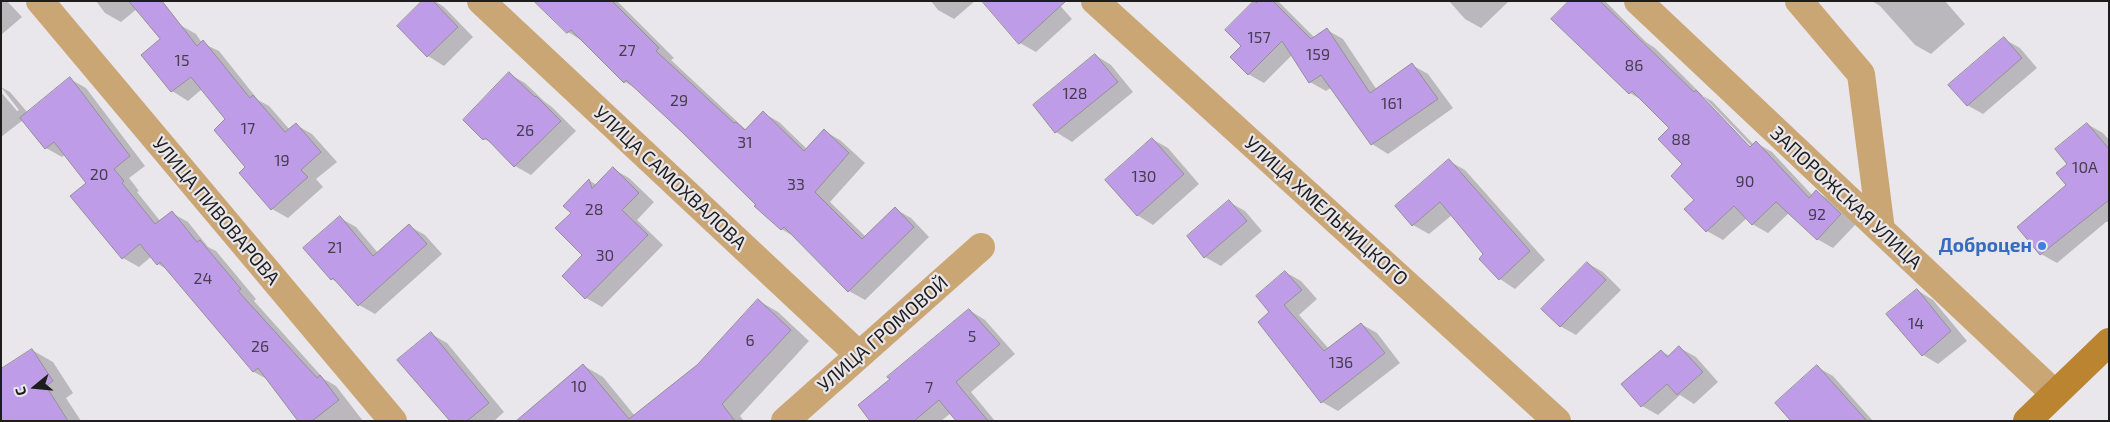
<!DOCTYPE html>
<meta charset="utf-8">
<style>
body{margin:0}
#map{position:relative;width:2110px;height:422px;overflow:hidden;background:#e9e7eb;font-family:"Exo 2",sans-serif}
canvas{display:block}
.frame{position:absolute;inset:0;border:2px solid #1d1d1e;pointer-events:none}
.north{position:absolute;left:10px;top:362px;width:50px;height:50px;-webkit-text-stroke:4px #e9e7eb;paint-order:stroke;rotate:253deg;font-size:14px;font-weight:700;line-height:20px;text-align:center;color:#1d1d1e}
.north::after{content:'';display:block;margin:auto;width:18px;height:22px;background:#1d1d1e;clip-path:polygon(50% 0,100% 100%,50% 72%,0 100%)}
</style>
<div id="map">
<canvas width="2110" height="422"></canvas>
<div class="frame"></div>
<div class="north">С</div>
</div>
<script>
const g = document.querySelector('canvas').getContext('2d');
g.lineJoin = 'round';
function fill(path, color) {
  g.fillStyle = color;
  g.fill(path, 'evenodd');
}
function trace(path, color, width, dash) {
  g.strokeStyle = color;
  g.lineWidth = width;
  g.lineCap = dash ? 'butt' : 'round';
  g.setLineDash(dash || []);
  g.stroke(path);
}
function label(font, color, halo, rows, align = 'center') {
  g.font = font + ' "Exo 2",sans-serif';
  g.lineWidth = 4.5;
  g.setLineDash([]);
  g.textBaseline = 'middle';
  g.strokeStyle = halo;
  g.fillStyle = color;
  for (const [text, x, y, turn = 0] of rows) {
    g.save();
    g.translate(x, y);
    g.rotate((+turn || 0) * Math.PI / 180);
    g.textAlign = isNaN(turn) ? turn : align;
    if (halo) g.strokeText(text, 0, 0);
    g.fillText(text, 0, 0);
    g.restore();
  }
}
fill(new Path2D(`
 M1 1H7L22 17 1 35Z
 M96 1H156L138 8 121 22 105 13Z
 M424 1H435L444 7 473 37 444 66 428 56 398 26Z
 M535 1H617L674 58 671 60 744 128 747 130 763 113 779 122 807 149 824 131 840 140 865 163 830 202 866 237 895 209 911 218 929 237 865 300 849 291 797 238 781 229 637 89 625 82 584 42 568 32Z
 M931 1H975L954 19 938 10Z
 M1056 1 1072 19 1036 52 1020 43 1000 21Z
 M1255 1 1279 2 1315 38 1327 30 1343 39 1377 90 1412 65 1428 74 1453 108 1388 154 1372 144 1332 87 1326 91 1310 82 1292 55 1264 83 1248 74 1243 46 1227 30Z
 M1449 1H1509L1481 28 1465 19Z
 M1570 1H1605L1646 42 1655 48 1703 96 1712 101 1754 145 1756 143 1772 152 1813 196 1816 192 1832 201 1856 224 1833 248 1817 239 1789 213 1768 233 1752 224 1747 218 1723 240 1707 231 1670 128 1645 102 1630 93ZM1699 96H1703L1755 150 1754 152Z
 M1872 1H1945L1965 24 1931 54 1915 45 1880 6Z
 M180 25 196 34 202 43 219 51 258 100 269 106 290 130 296 125 312 134 337 162 316 179 323 187 288 218 272 209 247 167 227 119 202 89 188 101 172 91 142 55Z
 M2004 39 2020 48 2037 68 1983 114 1967 105Z
 M1095 55 1111 65 1133 92 1072 142 1056 132 1034 105Z
 M509 74 525 83 545 102 552 107 576 131 531 175 515 166 495 145 484 139Z
 M70 79 86 88 145 166 129 178 139 191 137 192 161 222 172 213 188 222 208 247 216 251 256 299 254 301 324 379 336 386 363 421H300L270 381 254 372 168 270 158 264 152 256 139 267 123 258 87 183 65 155 62 157 46 148 23 120 1 137V92L17 111 19 110 1 87 10 92 28 113Z
 M2087 124 2103 133 2109 140V222H2106L2057 263 2041 254 2068 186 2069 164Z
 M1152 139 1168 148 1199 184 1153 225 1137 215Z
 M1449 161 1465 170 1545 260 1515 289 1500 279 1485 255 1452 215 1429 234 1413 225Z
 M613 169 629 178 654 202 637 220 663 245 602 307 586 298 584 255 572 213 590 181 597 185Z
 M1229 202 1245 211 1262 231 1221 266 1205 257Z
 M340 218 356 227 378 253 409 226 425 235 442 254 375 314 359 305 339 283 331 279Z
 M1587 263 1603 272 1621 290 1576 335 1560 326Z
 M1285 272 1301 281 1317 299 1299 315 1329 349 1361 324 1377 333 1400 363 1338 411 1322 402 1271 312Z
 M1917 290 1933 300 1967 341 1938 364 1923 355Z
 M759 301 778 312 809 341 740 416 744 421H539L584 366 603 377 635 416 698 366Z
 M969 310 985 320 1015 354 971 392 995 421H957L951 413 941 421H872L891 379Z
 M431 334 447 343 504 412 494 421H454Z
 M1680 348 1696 357 1718 382 1694 404 1680 395 1658 415 1642 406 1661 351 1670 356Z
 M32 350 53 362 73 393 66 398 81 421H1Z
 M1817 367 1833 376 1873 421H1793Z`), '#0003');
const building = new Path2D(`
 M129 1H162L197 46 203 40 250 98 253 95 285 132 296 123 321 152 301 170 308 177 271 210 239 173 245 167 214 130 225 119 191 77 171 92 141 55 160 39Z
 M422 1H433L458 27 427 57 397 26Z
 M534 1H612L659 48 656 51 734 123 736 122 745 130 763 111 804 151 824 129 849 153 815 192 862 239 895 207 914 227 848 292 784 227 781 230 754 206 756 205 681 131 626 80 624 83 571 30 567 33Z
 M982 1H1066L1019 44Z
 M1254 1 1257 3 1256 1H1273L1311 39 1327 28 1370 93 1412 63 1438 99 1371 145 1321 75 1309 83 1282 41 1248 75 1230 57 1241 46 1225 30Z
 M1569 1H1600L1694 92 1696 90 1750 147 1756 141 1809 198 1816 190 1841 214 1817 240 1776 202 1752 225 1734 206 1706 232 1684 209 1694 200 1671 176 1682 164 1658 139 1669 128 1632 91 1629 94 1551 19Z
 M2004 37 2022 58 1967 106 1948 85Z
 M1095 54 1118 82 1055 133 1033 105Z
 M509 72 535 97 536 96 561 121 514 167 486 138 483 140 463 120Z
 M70 77 130 156 114 169 124 181 122 183 155 224 172 211 197 242 200 240 241 289 238 291 317 378 320 375 339 400 312 421H298L258 368 253 372 160 262 157 265 140 244 122 259 70 196 86 183 54 142 45 149 20 118Z
 M2087 123 2109 149V200L2040 255 2017 227 2066 185 2056 173 2067 164 2055 149Z
 M1152 138 1184 174 1137 216 1105 180Z
 M1449 159 1530 251 1499 280 1479 259 1483 254 1440 202 1412 226 1395 206Z
 M613 167 639 193 622 210 648 235 585 299 562 276 582 255 555 228 571 213 563 206 589 179 592 188Z
 M1229 200 1247 221 1204 258 1187 236Z
 M340 216 373 256 409 224 427 244 358 306 333 278 331 280 303 248Z
 M1587 262 1606 280 1560 327 1541 309Z
 M1285 271 1302 290 1284 305 1324 351 1361 323 1385 353 1321 403 1258 322 1269 312 1256 296Z
 M1917 289 1951 331 1922 356 1886 314Z
 M758 299 791 330 722 404 735 421H516L583 364 629 419 697 365Z
 M969 309 1000 344 956 382 988 421H956L939 400 914 421H870L858 405 890 379 887 377Z
 M431 332 489 403 467 421H450L397 360Z
 M1679 346 1703 372 1677 395 1667 384 1641 407 1621 384 1661 350 1667 357Z
 M32 349 53 381 46 386 68 421H1V369Z
 M1817 365 1867 421H1791L1775 403Z`);
fill(building, '#bf9ce7');
trace(building, '#929094', 1);
trace(new Path2D(`
 M40 1 393 421
 M481 1 859 355
 M1095 1 1557 421
 M1638 1 2055 394
 M1799 1 1861 74 1881 230
 M785 421 981 247`), '#cba675', 28);
trace(new Path2D(`
 M2027 421 2109 342`), '#ba8431', 28);
for (const [x, y, r, color] of [
 [2042,246,5,"#3f7fe0"]
]) {
  const dot = new Path2D();
  dot.arc(x, y, r, 0, 2 * Math.PI);
  g.fillStyle = color;
  g.fill(dot);
  trace(dot, '#e9e7eb', 2);
}
label('16px', '#463d50', null, [
 ["157",1259,38],
 ["27",627,51],
 ["159",1318,55],
 ["15",182,61],
 ["86",1634,66],
 ["128",1075,94],
 ["29",679,101],
 ["161",1392,104],
 ["17",248,129],
 ["26",525,131],
 ["88",1681,140],
 ["31",745,143],
 ["19",282,161],
 ["10А",2085,168],
 ["20",99,175],
 ["130",1144,177],
 ["90",1745,182],
 ["33",796,185],
 ["28",594,210],
 ["92",1817,215],
 ["21",335,248],
 ["30",605,256],
 ["24",203,279],
 ["14",1916,324],
 ["5",972,337],
 ["6",750,341],
 ["26",260,347],
 ["136",1341,363],
 ["10",579,387],
 ["7",929,388]
]);
label('19px', '#1d1d1e', '#e9e7eb', [
 ["УЛИЦА САМОХВАЛОВА",670,178,43],
 ["ЗАПОРОЖСКАЯ УЛИЦА",1846,198,43],
 ["УЛИЦА ПИВОВАРОВА",216,211,50],
 ["УЛИЦА ХМЕЛЬНИЦКОГО",1326,211,42],
 ["УЛИЦА ГРОМОВОЙ",883,334,-41]
]);
label('bold 19px', '#366cbe', '#e9e7eb', [
 ["Доброцен",2032,246]
], 'right');
</script>
